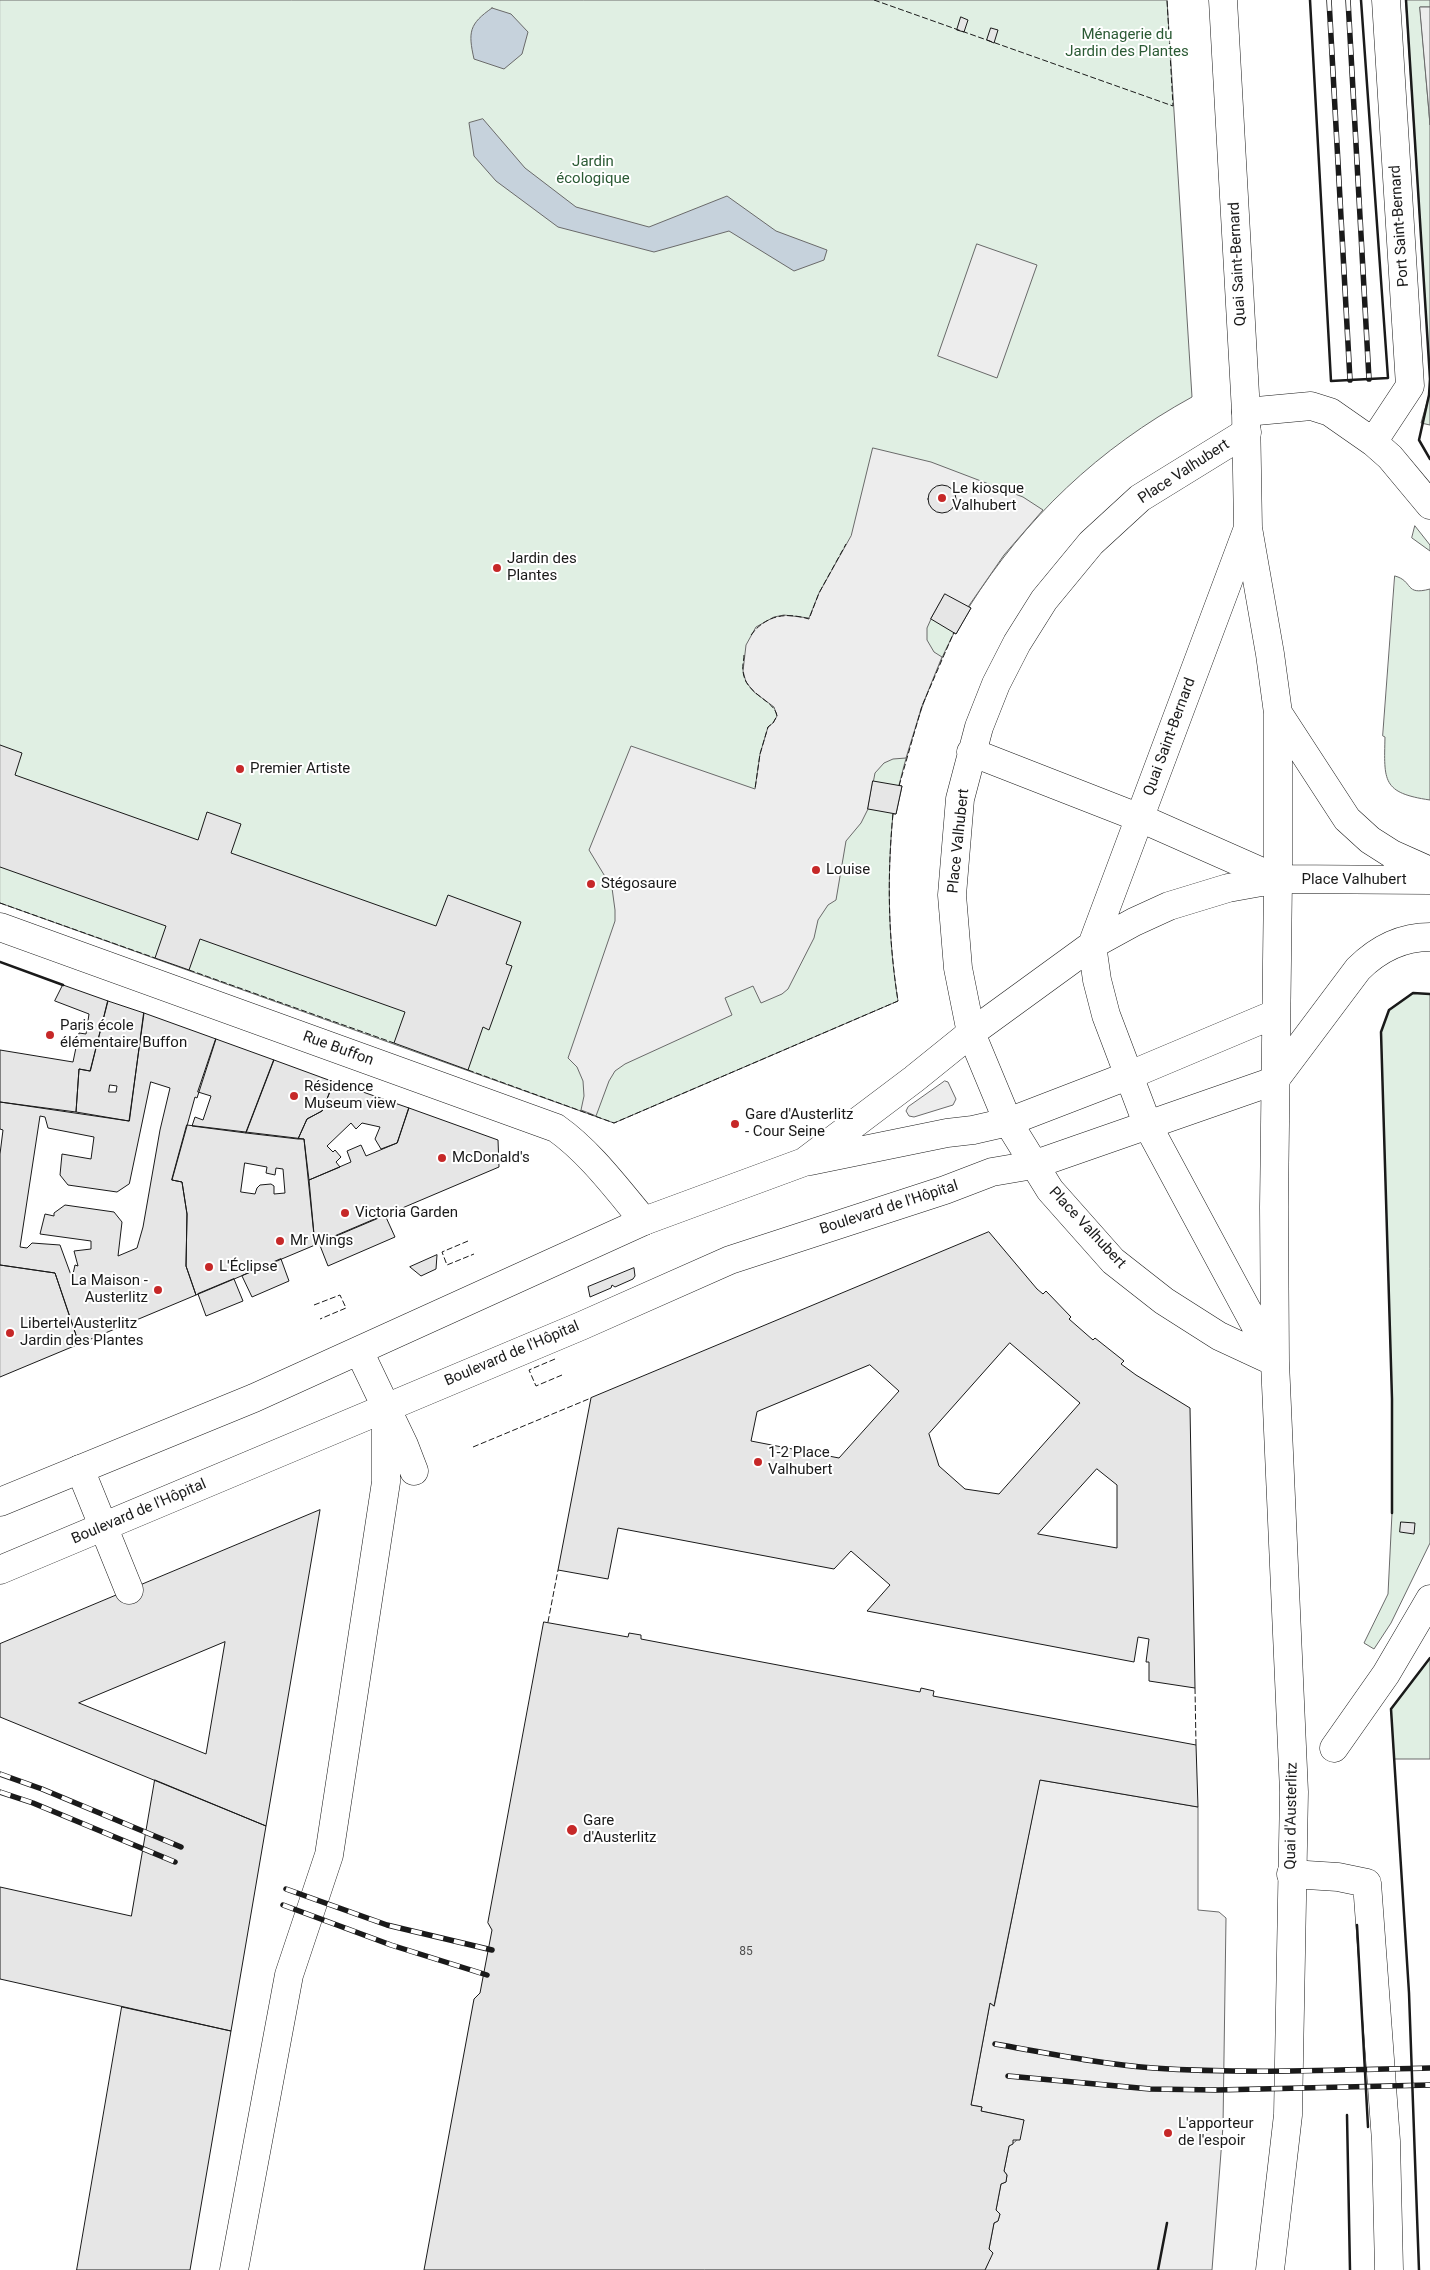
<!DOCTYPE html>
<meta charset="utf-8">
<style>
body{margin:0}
canvas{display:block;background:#fff}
</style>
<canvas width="1430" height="2270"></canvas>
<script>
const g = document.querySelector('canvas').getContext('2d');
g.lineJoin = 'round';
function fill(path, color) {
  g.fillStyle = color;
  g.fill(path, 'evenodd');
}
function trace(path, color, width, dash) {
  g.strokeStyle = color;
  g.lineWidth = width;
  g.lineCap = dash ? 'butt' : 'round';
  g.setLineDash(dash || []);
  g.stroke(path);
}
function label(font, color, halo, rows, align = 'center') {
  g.font = font + ' Roboto,sans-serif';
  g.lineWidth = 4;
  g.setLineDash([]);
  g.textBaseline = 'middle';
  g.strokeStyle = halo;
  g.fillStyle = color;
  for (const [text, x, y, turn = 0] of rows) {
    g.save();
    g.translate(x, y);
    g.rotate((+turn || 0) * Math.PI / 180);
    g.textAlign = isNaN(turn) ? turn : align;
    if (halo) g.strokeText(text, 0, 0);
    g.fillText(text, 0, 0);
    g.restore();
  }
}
const green = new Path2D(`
 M0 0H1167L1192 397C1099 448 1025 518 969 607L971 608 956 634 954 633C929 681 912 733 899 785L902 786 896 814H893C887 877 888 938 898 1001L614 1123 0 903Z
 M1406 0H1430V7H1420L1430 125V425L1421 423 1429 395 1430 379Z
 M1415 526 1430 545V551L1412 538Z
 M1395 576C1414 581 1404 596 1430 589V800C1382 793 1384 781 1385 737L1383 736Z
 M1413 993 1430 994V1543L1391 1623 1374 1649 1364 1643 1388 1594 1392 1513V1399L1381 1032 1389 1010Z
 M1430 1658V1759H1394L1391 1709Z`);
fill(green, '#e0efe3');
trace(green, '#6a6a6a', 1);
const parking = new Path2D(`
 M1420 7H1430V125L1429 112Z
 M977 244 1037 265 997 378 938 356Z
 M873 448 931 462 1023 497 1043 510 1004 555 968 607 945 595 931 619 927 628V640L934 652 942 657 922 706 906 758 893 759 884 763 875 773 868 809 861 823 846 841 836 900 828 905 818 920 814 938 788 989 782 994 761 1003 753 986 725 998 732 1015 625 1064 615 1071 609 1081 596 1116 589 1113 581 1110 584 1096 583 1081 577 1067 568 1058 615 921V910L612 888 589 850 631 746 755 789 760 754 768 727 773 723 777 716 774 707 754 692 746 682 743 671 746 645 756 627 774 617 784 615 809 618 819 593 851 536Z
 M945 1081 948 1082 956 1099 953 1105 914 1117 909 1116 906 1111 908 1107Z
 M1040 1780 1198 1807V1910L1219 1912 1226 1918 1223 2126 1212 2270H985L992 2253 989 2249 994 2223 998 2221 1000 2214 996 2210 1001 2184 1006 2182 1007 2175 1004 2171 1009 2146 1016 2141 1024 2120 981 2111 982 2107 971 2105 990 2003 994 2006Z`);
fill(parking, '#ededed');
trace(parking, '#6a6a6a', 1);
const water = new Path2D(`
 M492 8 511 14 528 32 522 54 504 69 474 59C468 32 469 24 492 8Z
 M483 119 525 168 576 207 649 227 727 196 776 231 827 250 824 260 794 271 729 231 654 252 558 227 496 181 474 156 469 123Z`);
fill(water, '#c6d2dc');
trace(water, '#6a6a6a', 1);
const building = new Path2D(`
 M961 17 968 20 964 32 957 30Z
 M991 28 998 30 994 43 987 40Z
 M928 499a14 14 0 1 1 28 0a14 14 0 1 1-28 0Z
 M945 594 971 608 956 634 931 619Z
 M0 745 22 753 15 775 198 840 207 812 241 824 231 853 436 926 448 895 521 922 506 964 512 966 489 1030 483 1027 468 1070 394 1043 405 1012 200 939 189 970 155 958 166 926 0 867Z
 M873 781 902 786 896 814 868 809Z
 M63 985 108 1001 90 1071 79 1069 76 1112 0 1102V1050L73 1062 79 1033 86 1034 89 1014 55 1001Z
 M108 1001 144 1013 129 1121 76 1112 79 1069 90 1071ZM110 1085 117 1086 116 1092H109Z
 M144 1013 216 1039 197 1098 195 1097 172 1180 182 1182 187 1214 186 1266 196 1295 79 1344 55 1273 0 1265V1154L3 1130 0 1129V1102L129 1121ZM151 1082 170 1088 160 1130 143 1227 137 1248 118 1256 122 1222 114 1212 65 1205 54 1213V1216L45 1214 40 1234 91 1241V1249L74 1251 78 1266 75 1265 73 1274 71 1275 60 1245 32 1243 27 1248 20 1247 40 1116 45 1117 48 1128 94 1137 91 1159 62 1154 60 1175 68 1185 117 1192 129 1184Z
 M216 1039 274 1060 246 1133 192 1126 195 1117 203 1120 211 1096 198 1092Z
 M274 1060 334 1082 322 1111 307 1119 298 1139 246 1133Z
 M334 1082 409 1108 397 1143 381 1149 375 1139 380 1127 362 1123 356 1129 351 1123 327 1146 333 1152 335 1150 341 1157 336 1162 340 1167 309 1180 304 1139H298L307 1119 322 1111Z
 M409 1108 498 1140 499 1167 315 1245 309 1180 351 1162 347 1151 361 1145 366 1156 397 1143Z
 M187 1125 304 1139 315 1245 196 1295 186 1266 187 1214 182 1182 172 1180ZM245 1163 267 1167 266 1173 275 1175 276 1168 283 1169 285 1193 274 1194V1186L271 1184 260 1185 257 1188 255 1194 241 1192Z
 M385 1215 395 1237 328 1266 319 1243Z
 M989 1232 1037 1289 1043 1294 1046 1291 1071 1317 1069 1319 1093 1340 1095 1338 1124 1361 1121 1364 1136 1375 1190 1408 1195 1688 1149 1681V1662H1146L1149 1639 1138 1637 1134 1662 867 1611 890 1585 851 1551 834 1569 618 1528 608 1579 558 1570 591 1398ZM1010 1343 1080 1403 999 1494 965 1489 939 1466 929 1434ZM870 1365 899 1391 839 1458 751 1441 757 1412ZM1097 1469 1117 1485V1548L1038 1534Z
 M437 1255 436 1269 421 1276 410 1267Z
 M281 1259 289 1281 252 1297 242 1276Z
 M0 1265 55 1273 79 1344 0 1377Z
 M634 1268 635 1276 633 1279 615 1287 612 1285 611 1288 590 1297 588 1287Z
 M234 1279 243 1301 206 1316 198 1294Z
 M320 1510 266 1826 0 1717V1644ZM225 1642 206 1754 79 1703Z
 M1401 1522 1415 1523 1414 1534 1400 1532Z
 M544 1622 628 1637 629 1633 641 1635V1639L920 1692 921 1688 934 1691 933 1696 1196 1745 1198 1807 1040 1780 994 2006 990 2003 971 2105 982 2107 981 2111 1024 2120 1020 2140H1013V2144L1009 2146 1004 2171 1007 2175 1006 2182 1001 2184 996 2210 1000 2214 998 2221 994 2223 989 2249 993 2253 985 2270H424L474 1999 480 1993 492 1930 488 1923Z
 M155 1780 266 1826 231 2031 0 1979V1887L131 1916Z
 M122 2007 231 2031 190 2270H77Z`);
fill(building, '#e6e6e6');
trace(building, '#1a1a1a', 1);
const minor = new Path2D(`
 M1246 412 1311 406 1330 412 1373 442 1390 457 1430 505
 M1373 442 1410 386 1386 0
 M971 752 1140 818 1278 879
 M0 927 556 1128C590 1152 617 1189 644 1221
 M1008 1122 971 1033 958 968 952 895 960 799 979 727 996 684 1017 643 1044 600 1091 543 1140 498 1247 432
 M359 1351 404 1445 414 1471
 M80 1469 129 1590
 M0 1570 581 1326 730 1260 945 1190 992 1172 1033 1165 1274 1081 1358 969C1378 949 1401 937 1430 937
 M1334 1748 1386 1674 1430 1599
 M1291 1874 1338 1877 1367 1883 1386 2141 1389 2270
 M234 2270 289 1975 329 1855 386 1482V1407`);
const major = new Path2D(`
 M1223 0 1246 412 1248 528 1270 654 1278 713V879L1274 1207 1275 1362 1294 1792 1288 2115 1270 2270
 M1248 528 1092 945 1097 980 1106 1015 1148 1126 1273 1358
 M1278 713 1347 819 1370 840 1392 854 1430 871
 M1008 1122 1050 1190 1113 1261 1164 1301 1219 1336 1275 1362
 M810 1161 947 1133 973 1130 1008 1122 1130 1075 1275 1014
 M0 1502 254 1398 644 1221 804 1162 914 1079 971 1033 1092 945 1134 922 1169 906 1228 888 1278 879 1430 880`);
trace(minor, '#1a1a1a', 29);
trace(major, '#1a1a1a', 29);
trace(minor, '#fff', 28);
trace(major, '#fff', 28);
const rail = new Path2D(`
 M1329 0 1350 380
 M1348 0 1369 379
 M0 1774 42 1789 181 1847
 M0 1792 33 1803 175 1862
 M286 1889 387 1925 492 1950
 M283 1905 391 1945 487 1975
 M995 2044C1047 2053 1100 2064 1153 2068 1245 2074 1338 2070 1430 2068
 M1008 2076 1150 2089 1217 2090 1430 2085`);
trace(rail, '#1a1a1a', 5.5);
trace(rail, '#fff', 4, [11]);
trace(new Path2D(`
 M874 0 1173 106 1167 0
 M751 635C766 615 786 612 809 619L819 593 846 544
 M744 655C744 660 742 666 743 671 745 695 775 700 777 716L773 723 768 727 760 754 755 789
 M899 786 922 706 954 632
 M0 903 155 958
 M189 970 394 1043
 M468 1070 614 1123 898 1001C888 936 887 879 893 813
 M468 1241 442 1252 447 1265 474 1254
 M314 1305 340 1295 346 1308 320 1319
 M555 1359 529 1370 536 1386 562 1375
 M473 1447 591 1398
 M548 1622 558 1570
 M1195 1688 1196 1745`), '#1a1a1a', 1, [6, 2.5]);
trace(new Path2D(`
 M1310 0 1331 381 1388 378 1361 0
 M1406 0 1430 379 1429 395 1419 440 1430 459
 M0 962 63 985
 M1392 1513V1399L1381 1032 1389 1010 1413 993 1430 994
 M1357 1925 1368 2127
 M1347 2115 1350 2270
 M1158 2270 1167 2223
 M1419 2270 1409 1993 1391 1709 1430 1658`), '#1a1a1a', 2.5);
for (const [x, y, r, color] of [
 [942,498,5,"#c62828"],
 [497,568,5,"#c62828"],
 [240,769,5,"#c62828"],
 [816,870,5,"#c62828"],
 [591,884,5,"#c62828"],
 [50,1035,5,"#c62828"],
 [294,1096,5,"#c62828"],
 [735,1124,5,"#c62828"],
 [442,1158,5,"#c62828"],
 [345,1213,5,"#c62828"],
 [280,1241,5,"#c62828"],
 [209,1267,5,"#c62828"],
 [158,1290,5,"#c62828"],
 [10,1333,5,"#c62828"],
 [758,1462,5,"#c62828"],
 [572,1830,6,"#c62828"],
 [1168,2133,5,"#c62828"]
]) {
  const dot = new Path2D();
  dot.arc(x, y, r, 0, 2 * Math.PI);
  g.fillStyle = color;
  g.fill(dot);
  trace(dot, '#fff', 2);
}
label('12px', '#4d4d4d', null, [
 ["85",746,1952]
]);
label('15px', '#2b5a34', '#fff', [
 ["Ménagerie du",1127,35],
 ["Jardin des Plantes",1127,52],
 ["Jardin",593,162],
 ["écologique",593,179]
]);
label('15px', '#1a1a1a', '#fff', [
 ["Port Saint-Bernard",1400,226,-94],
 ["Quai Saint-Bernard",1238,264,-93],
 ["Place Valhubert",1184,472,-33],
 ["Quai Saint-Bernard",1170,737,-70],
 ["Place Valhubert",959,841,-84],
 ["Place Valhubert",1354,880],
 ["Rue Buffon",338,1049,20],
 ["Boulevard de l'Hôpital",889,1208,-18],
 ["Place Valhubert",1087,1228,47],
 ["Boulevard de l'Hôpital",512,1354,-23],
 ["Boulevard de l'Hôpital",139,1512,-23],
 ["Quai d'Austerlitz",1292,1816,-89]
]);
label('15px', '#1a1a1a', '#fff', [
 ["Le kiosque",952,489],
 ["Valhubert",952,506],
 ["Jardin des",507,559],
 ["Plantes",507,576],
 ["Premier Artiste",250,769],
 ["Louise",826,870],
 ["Stégosaure",601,884],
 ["Paris école",60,1026],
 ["élémentaire Buffon",60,1043],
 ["Résidence",304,1087],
 ["Museum view",304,1104],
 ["Gare d'Austerlitz",745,1115],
 ["- Cour Seine",745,1132],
 ["McDonald's",452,1158],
 ["Victoria Garden",355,1213],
 ["Mr Wings",290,1241],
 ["L'Éclipse",219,1267],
 ["La Maison -",148,1281,"right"],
 ["Austerlitz",148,1298,"right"],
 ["Libertel Austerlitz",20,1324],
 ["Jardin des Plantes",20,1341],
 ["1-2 Place",768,1453],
 ["Valhubert",768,1470],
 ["Gare",583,1821],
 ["d'Austerlitz",583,1838],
 ["L'apporteur",1178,2124],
 ["de l'espoir",1178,2141]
], 'left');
</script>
